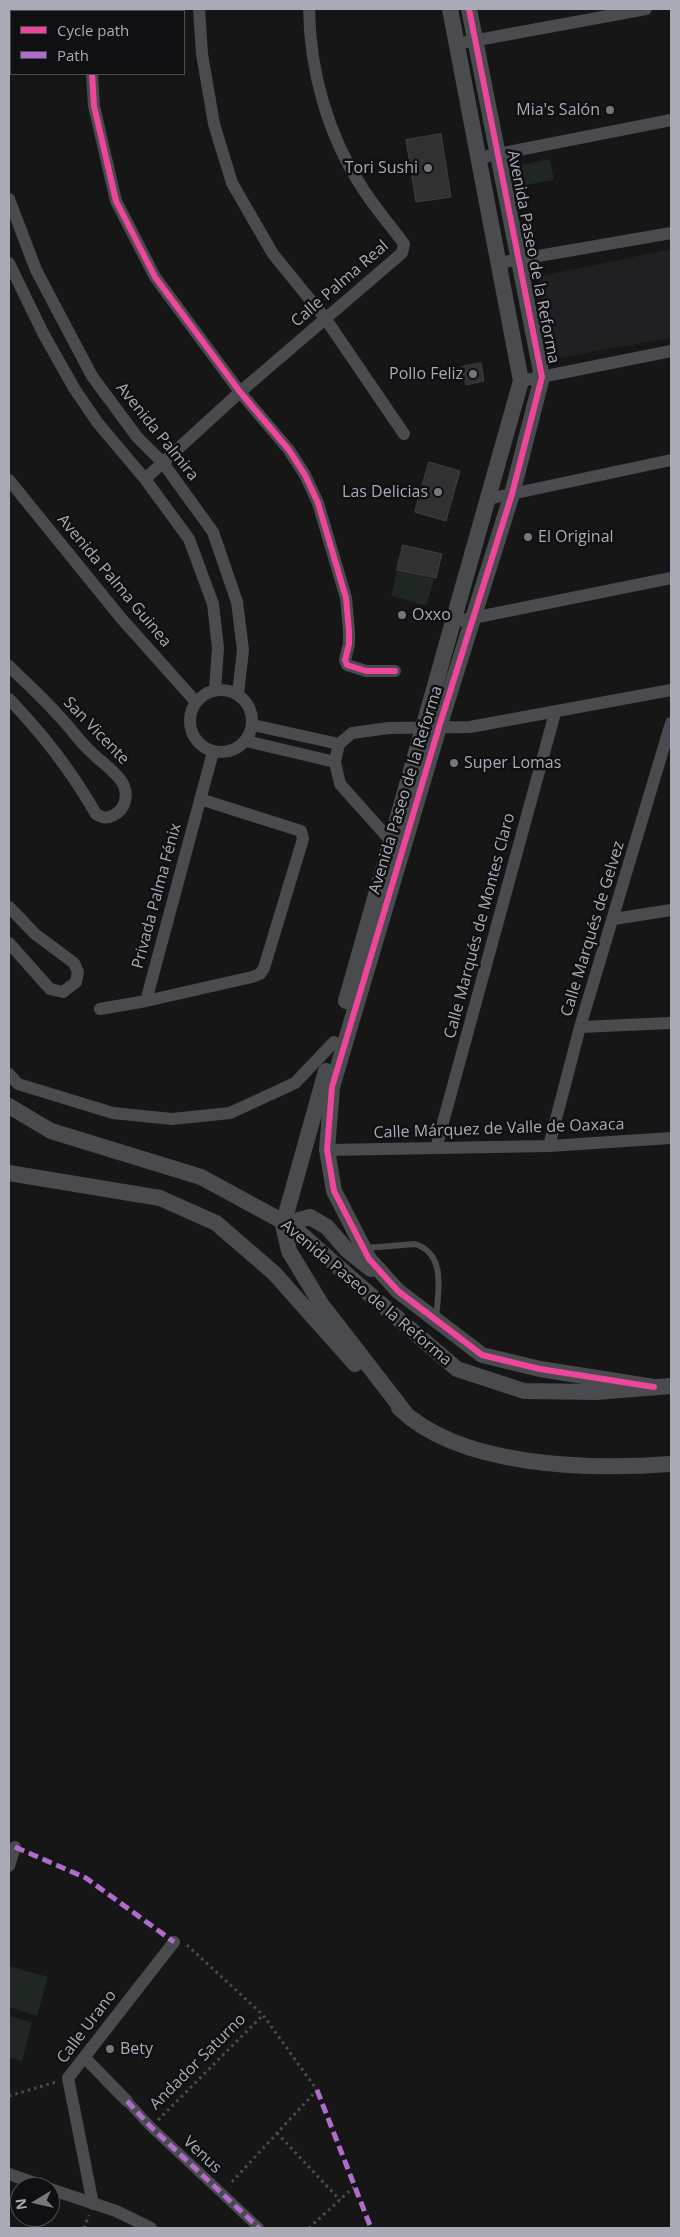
<!DOCTYPE html>
<meta charset="utf-8">
<style>
body{margin:0}
#map{position:relative;width:680px;height:2237px;overflow:hidden;background:#161616;font-family:"Open Sans",sans-serif}
canvas{display:block}
.frame{position:absolute;inset:0;border:10px solid #a8abb6;pointer-events:none}
.legend{position:absolute;left:10px;top:10px;width:175px;height:65px;box-sizing:border-box;background:#101012;border:1px solid #4d4e54;margin:0;padding:6px 9px;list-style:none;font-size:15px;color:#a8abb6}
.legend li{display:flex;align-items:center;gap:10px;height:25px}
.legend b{width:25px;border:1px solid #4d4e54}
.north{position:absolute;left:10px;top:2177px;width:50px;height:50px;box-sizing:border-box;background:#101012;border:1px solid #4d4e54;border-radius:50%;rotate:261deg;font-size:14px;font-weight:700;line-height:20px;text-align:center;color:#a8abb6}
.north::after{content:'';display:block;margin:auto;width:18px;height:22px;background:#75777e;clip-path:polygon(50% 0,100% 100%,50% 72%,0 100%)}
</style>
<div id="map">
<canvas width="680" height="2237"></canvas>
<div class="frame"></div>
<ul class="legend">
<li><b style="height:6px;background:#ed469a"></b>Cycle path</li>
<li><b style="height:6px;background:#b06ccc"></b>Path</li>
</ul>
<div class="north">N</div>
</div>
<script>
const g = document.querySelector('canvas').getContext('2d');
g.lineJoin = 'round';
function fill(path, color) {
  g.fillStyle = color;
  g.fill(path, 'evenodd');
}
function trace(path, color, width, dash) {
  g.strokeStyle = color;
  g.lineWidth = width;
  g.lineCap = dash ? 'butt' : 'round';
  g.setLineDash(dash || []);
  g.stroke(path);
}
function label(font, color, halo, rows, align = 'center') {
  g.font = font + ' "Open Sans",sans-serif';
  g.lineWidth = 5;
  g.setLineDash([]);
  g.textBaseline = 'middle';
  g.strokeStyle = halo;
  g.fillStyle = color;
  for (const [text, x, y, turn = 0] of rows) {
    g.save();
    g.translate(x, y);
    g.rotate((+turn || 0) * Math.PI / 180);
    g.textAlign = isNaN(turn) ? turn : align;
    if (halo) g.strokeText(text, 0, 0);
    g.fillText(text, 0, 0);
    g.restore();
  }
}
fill(new Path2D(`
 M671 249V338L553 359 537 277Z`), '#202022');
fill(new Path2D(`
 M550 159 554 180 520 186 516 166Z
 M397 570 434 579 426 606 391 596Z
 M9 1966 48 1977 37 2016 9 2007Z
 M9 2016 32 2022 22 2061 9 2058Z`), '#202621');
const building = new Path2D(`
 M441 134 451 197 416 202 406 140Z
 M481 363 484 381 466 385 462 367Z
 M429 462 460 471 446 521 415 512Z
 M403 545 442 554 436 578 397 570Z`);
fill(building, '#313132');
trace(building, '#3f3f42', 1);
trace(new Path2D(`
 M187 1945 263 2015 317 2090 230 2184
 M9 2096 56 2082
 M158 2120 263 2015
 M277 2133 340 2200
 M84 2228 89 2215
 M309 2228 355 2186`), '#4c4d50', 3, [2.5, 4]);
trace(new Path2D(`
 M366 1248 415 1244C447 1254 438 1293 436 1318`), '#4a4b4f', 6);
trace(new Path2D(`
 M127 2101 151 2127 259 2228`), '#4a4b4f', 10);
trace(new Path2D(`
 M89 9V11
 M199 9 202 54 214 124 232 183 273 254 325 318 404 434
 M456 44 646 9
 M92 74 94 106 116 201 155 277 240 392 289 450 305 475 318 503 346 598 349 631V644L345 660 347 665 366 671H395
 M478 158 671 120
 M9 199 36 270 92 376 137 437 163 463 213 532 237 602 243 650 238 694
 M9 263 43 333 74 388 97 422 145 479 189 539 213 604 218 648 215 690
 M498 263 671 233
 M521 381 671 351
 M145 479 240 392 402 253 404 244C391 226 375 208 363 189 328 136 310 72 309 9
 M9 480 121 618 196 702
 M488 499 671 460
 M453 622 671 578
 M9 666C25 682 43 698 58 715 70 727 79 741 91 752 101 762 114 770 122 782 129 793 126 809 114 815 107 819 103 818 96 814 72 772 43 734 9 699
 M190 721a31 31 0 1 1 62 0a31 31 0 1 1-62 0Z
 M253 725 339 744
 M246 741 335 762
 M391 841 340 784 335 762 339 744 352 733 389 728 470 727 671 690
 M9 907 35 934 74 963 78 972 76 982 63 992 50 989 9 943
 M614 919 671 910
 M146 1001 213 752
 M100 1009 146 1001 252 977 260 974 264 968 303 839 301 831 200 799
 M580 1027 671 1023
 M9 1074 18 1084 113 1113 172 1119 230 1113 295 1083 334 1042
 M549 1146 580 1027 671 723
 M436 1148 555 713
 M327 1150 549 1146 671 1138
 M9 1866 15 1847
 M85 2058 127 2101
 M9 2174 46 2187
 M50 2189 116 2211 151 2228
 M93 2204 68 2078 174 1942`), '#4a4b4f', 12);
trace(new Path2D(`
 M469 9 542 377 512 494 439 727 332 1087 327 1150 334 1191 369 1259 398 1291 482 1355 540 1369 654 1387
 M346 1001 521 381 450 9
 M326 1071 283 1225 289 1251 321 1304 406 1414
 M9 1106 51 1131 201 1177
 M9 1173 160 1198 216 1223 274 1273 355 1364
 M290 1238 291 1225 299 1220 310 1217 327 1227 347 1250 371 1269
 M353 1280 457 1369 524 1391 596 1392 671 1386
 M399 1408C461 1468 590 1470 671 1464`), '#4a4b4f', 16);
trace(new Path2D(`
 M201 1177 293 1227 353 1280`), '#4a4b4f', 16);
trace(new Path2D(`
 M15 1847 86 1878 174 1942
 M317 2090 371 2228
 M127 2101 151 2127 259 2228`), '#b06ccc', 5, [10, 5]);
trace(new Path2D(`
 M469 9 542 377 512 494 439 727 332 1087 327 1150 334 1191 369 1259 398 1291 482 1355 540 1369 654 1387
 M92 74 94 106 116 201 155 277 240 392 289 450 305 475 318 503 346 598 349 631V644L345 660 347 665 366 671H395`), '#ed469a', 6);
for (const [x, y, r, color] of [
 [610,110,5,"#75777e"],
 [428,168,5,"#75777e"],
 [473,374,5,"#75777e"],
 [438,492,5,"#75777e"],
 [528,537,5,"#75777e"],
 [402,615,5,"#75777e"],
 [454,763,5,"#75777e"],
 [110,2049,5,"#75777e"]
]) {
  const dot = new Path2D();
  dot.arc(x, y, r, 0, 2 * Math.PI);
  g.fillStyle = color;
  g.fill(dot);
  trace(dot, '#101012', 2);
}
label('16px', '#a8abb6', '#101012', [
 ["Mia's Salón",600,110],
 ["Tori Sushi",418,168],
 ["Pollo Feliz",463,374],
 ["Las Delicias",428,492],
 ["El Original",538,537,"left"],
 ["Oxxo",412,615,"left"],
 ["Super Lomas",464,763,"left"],
 ["Bety",120,2049,"left"]
], 'right');
label('16px', '#a8abb6', '#101012', [
 ["Avenida Paseo de la Reforma",533,257,79],
 ["Calle Palma Real",340,284,-41],
 ["Avenida Palmira",157,432,51],
 ["Avenida Palma Guinea",114,581,50],
 ["San Vicente",96,731,46],
 ["Avenida Paseo de la Reforma",406,790,-73],
 ["Privada Palma Fénix",157,896,-75],
 ["Calle Marqués de Montes Claro",480,926,-75],
 ["Calle Marqués de Gelvez",593,929,-73],
 ["Calle Márquez de Valle de Oaxaca",499,1129,-2],
 ["Avenida Paseo de la Reforma",366,1293,40],
 ["Calle Urano",87,2027,-53],
 ["Andador Saturno",198,2062,-45],
 ["Venus",202,2155,43]
]);
</script>
